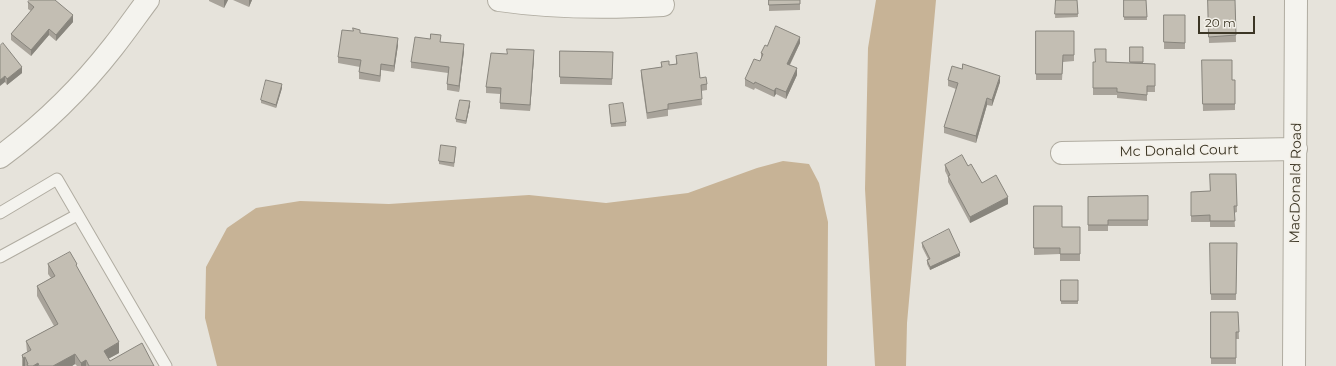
<!DOCTYPE html>
<style>
body{margin:0}
#map{position:relative;width:1336px;height:366px;overflow:hidden;background:#e6e3db;font-family:Montserrat,sans-serif}
canvas{display:block}
.scale{position:absolute;left:1198px;top:16px;width:57px;height:18px;box-sizing:border-box;border:2px solid #3c3625;border-top:0;padding-left:5px;font-size:12px;line-height:14px;white-space:nowrap;color:#3c3625;-webkit-text-stroke:3px #f4f1ea;paint-order:stroke}
</style>
<div id="map">
<canvas width="1336" height="366"></canvas>
<div class="scale">20 m</div>
</div>
<script>
const g = document.querySelector('canvas').getContext('2d');
g.lineJoin = 'round';
function fill(path, color) {
  g.fillStyle = color;
  g.fill(path, 'evenodd');
}
function trace(path, color, width, dash) {
  g.strokeStyle = color;
  g.lineWidth = width;
  g.lineCap = dash ? 'butt' : 'round';
  g.setLineDash(dash || []);
  g.stroke(path);
}
function label(font, color, halo, rows, align = 'center') {
  g.font = font + ' Montserrat,sans-serif';
  g.lineWidth = 3.5;
  g.setLineDash([]);
  g.textBaseline = 'middle';
  g.strokeStyle = halo;
  g.fillStyle = color;
  for (const [text, x, y, turn = 0] of rows) {
    g.save();
    g.translate(x, y);
    g.rotate((+turn || 0) * Math.PI / 180);
    g.textAlign = isNaN(turn) ? turn : align;
    if (halo) g.strokeText(text, 0, 0);
    g.fillText(text, 0, 0);
    g.restore();
  }
}
fill(new Path2D(`
 M876 0H936L907 323 906 366H875L865 189 868 48Z
 M783 161 809 164 819 183 828 222 827 366H217L205 318 206 267 227 228 256 208 300 201 389 204 529 195 606 203 688 193 757 168Z`), '#c7b396');
const service = new Path2D(`
 M0 213 57 179 166 366
 M0 257 77 215`);
const minor = new Path2D(`
 M499 0C553 8 608 8 663 5
 M1062 153 1296 149
 M0 157C42 126 81 88 113 47 125 32 136 16 148 0
 M1294 366 1296 0`);
trace(service, '#b0aca1', 13);
trace(minor, '#b0aca1', 24);
trace(service, '#f4f3ee', 11);
trace(minor, '#f4f3ee', 22);
fill(new Path2D(`
 M209 0H228L224 8 209 1Z
 M233 0H252L249 7Z
 M769 0H800V10L769 11Z
 M1056 0H1077L1078 17 1055 18Z
 M1124 0H1146L1147 20H1124Z
 M1208 0H1235L1236 42 1209 43Z
 M28 2 73 22 56 41 49 35 31 56 11 40V34L31 11 28 9Z
 M1164 15H1185V49H1164Z
 M1036 31H1074V61L1063 62 1062 80H1036Z
 M360 33 398 45 394 72 381 70 380 82 359 79V72L360 67 338 63V57Z
 M441 42 464 51 459 92 447 90V84L448 73 411 68V62Z
 M800 43 790 65 797 75 786 99 776 94 774 97 755 88 754 90 745 86V79L760 61 761 60V53L767 46Z
 M0 46 22 73 7 85 5 82Z
 M1130 47H1143V64H1155V92H1147V101L1117 98V95H1093V62L1130 63Z
 M560 51 613 52 612 85 560 84Z
 M676 56 700 78 707 84V90L701 91 702 105 668 110V116L647 119 641 76V70L661 67V62L669 65 676 64Z
 M534 57 530 111 500 109V94L486 93V87Z
 M1202 60 1232 80H1235V110L1203 111Z
 M948 80 1000 82 992 106 987 105 976 143 944 133V127L956 89 948 86Z
 M282 88 276 108 261 103V100Z
 M470 105 466 124 456 122V119Z
 M609 105 626 122V126L611 127Z
 M456 150 454 167 439 164V161Z
 M945 165 968 166 982 183 1008 204 970 223 948 182V177L945 171Z
 M1236 174 1237 212 1234 213 1235 227H1210V222H1191V192L1210 191Z
 M1148 196V226H1108V231H1088V197Z
 M1034 206 1062 227H1080V261H1060V254L1034 255Z
 M922 243 960 256 930 270 927 264V260L928 259 922 247Z
 M1210 243H1237L1236 300H1211Z
 M48 264 77 268 119 353 108 359 110 361 154 366H77L75 364 72 366H22V355L27 352 26 341 54 326 37 296V286L51 278 48 274Z
 M1061 280H1078V304H1061Z
 M1211 312H1238L1239 339H1236V364H1211Z`), '#a8a39a');
fill(new Path2D(`
 M224 0H228L224 8Z
 M249 0H252L249 7Z
 M73 15V22L56 41V35Z
 M49 29V35L31 56V50Z
 M800 37V43L787 70V64Z
 M398 38V45L394 72V66Z
 M464 44V51L459 92V86Z
 M534 50V57L530 111V105Z
 M381 64V70L380 82V76Z
 M22 67V73L7 85V79Z
 M797 68V75L786 99V92Z
 M5 76V82L0 86V80Z
 M1000 76V82L992 106V100Z
 M282 84V88L276 108V105Z
 M776 88V94L774 97V91Z
 M987 98V105L976 143V136Z
 M470 101V105L466 124V121Z
 M1008 197V204L970 223V217Z
 M960 253V256L930 270V267Z
 M119 342V353L104 361V351Z
 M75 354V364L72 366H53Z
 M25 357V366H23V358Z
 M86 360V366H81V363Z
 M38 363V366H33Z`), '#88857d');
const building = new Path2D(`
 M30 0H55L73 15 56 35 49 29 31 50 11 34 34 7 28 2Z
 M769 0H800V4L769 5Z
 M1056 0H1077L1078 14H1055Z
 M1124 0H1146L1147 17H1124Z
 M1208 0H1235L1236 35 1209 37Z
 M1164 15H1185V43L1164 42Z
 M776 26 800 37 787 64 797 68 786 92 776 88 774 91 755 82 754 84 745 79 754 59 760 61 763 54 761 53 765 45 767 46Z
 M353 28 360 30V33L398 38 394 66 381 64 380 76 359 72 361 60 338 57 342 30 353 31Z
 M1036 31H1074V55H1063L1062 74H1036Z
 M431 34 441 35 440 42 464 44 459 86 447 84 449 67 411 62 415 37 430 39Z
 M3 43 22 67 7 79 5 76 0 80V46Z
 M1130 47H1143V62H1130Z
 M507 49 534 50 530 105 500 103 501 88 486 87 491 53 507 54Z
 M1095 49H1106V62L1155 64V86H1147V95L1117 92V88H1093V62H1095Z
 M560 51 613 52 612 79 560 77Z
 M697 53 700 78 706 77 707 84 701 85 702 99 668 104V109L647 113 641 70 662 67 661 62 669 61V65L677 64 676 56Z
 M1202 60H1232V80H1235V104H1203Z
 M963 64 1000 76 992 100 987 98 976 136 944 127 958 83 948 80 952 66 962 69Z
 M266 80 282 84 276 105 261 100Z
 M460 100 470 101 466 121 456 119Z
 M623 103 626 122 611 124 609 105Z
 M441 145 456 147 454 163 439 161Z
 M962 155 968 166 971 164 982 183 996 175 1008 197 970 217 948 176 950 175 945 165Z
 M1210 174H1236L1237 206H1234L1235 221H1210V215L1191 216V192L1210 191Z
 M1148 196V220H1108V225H1088V197Z
 M1034 206H1062V227H1080V254H1060V248H1034Z
 M949 229 960 253 930 267 927 260 930 259 922 243Z
 M1210 243H1237L1236 294H1211Z
 M70 252 77 264 76 265 119 342 104 351 110 361 142 343 154 366H89L86 360 81 363 75 354 53 366H39L38 363 33 366H28L27 364H28L25 357 23 358 22 355 31 350 26 341 58 324 37 286 55 276 48 264Z
 M1061 280H1078V301H1061Z
 M1211 312H1238L1239 332H1236V358H1211Z`);
fill(building, '#c3beb3');
trace(building, '#88857d', 1);
label('14px', '#3c3625', '#f4f1ea', [
 ["Mc Donald Court",1179,151,-1],
 ["MacDonald Road",1296,183,-89]
]);
</script>
